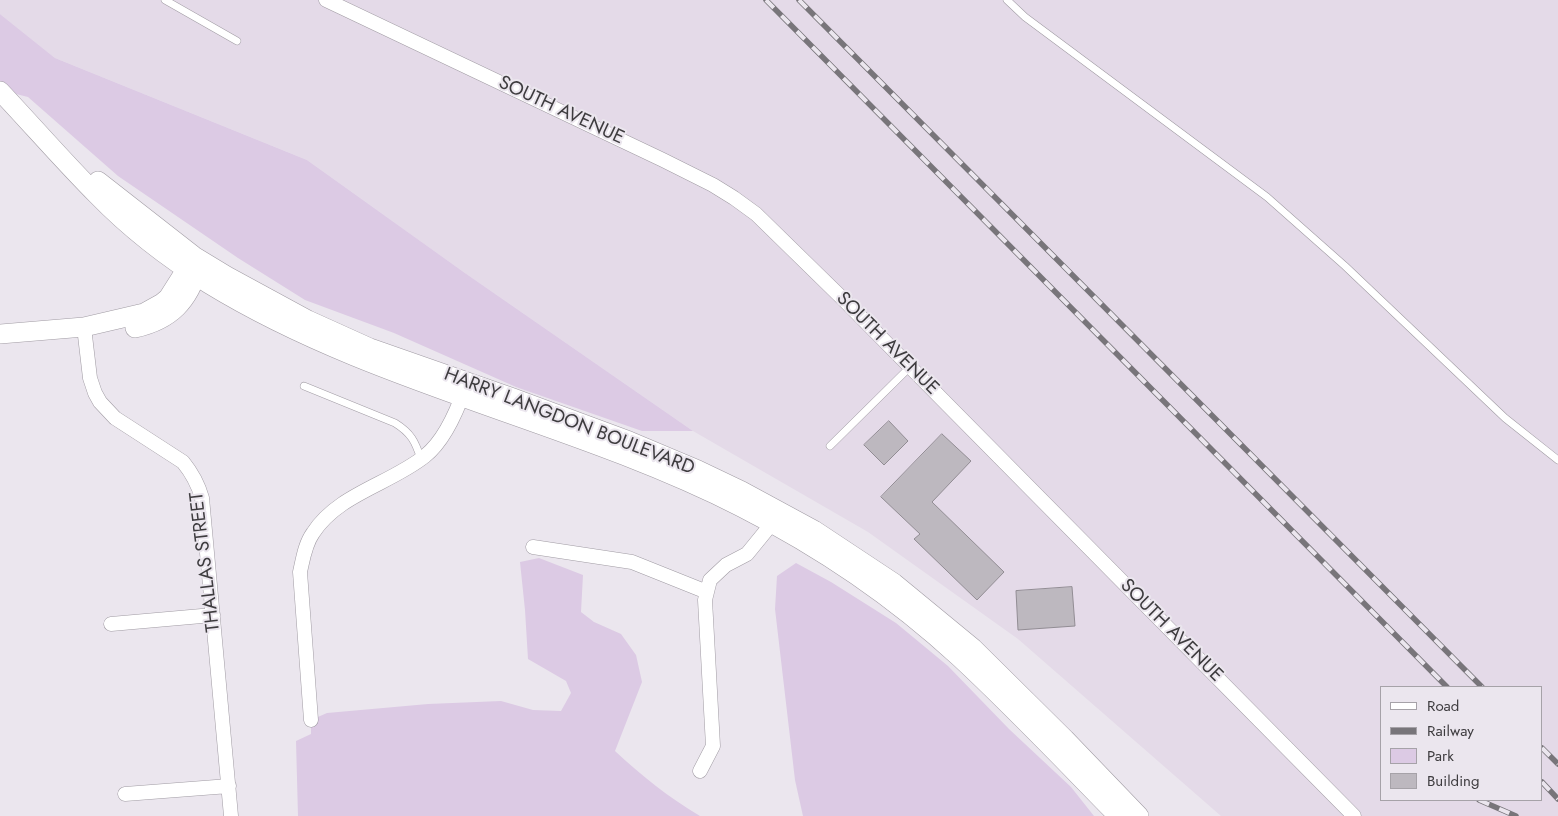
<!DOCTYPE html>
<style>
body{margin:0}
#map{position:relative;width:1558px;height:816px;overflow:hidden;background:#ebe6ee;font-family:Jost,sans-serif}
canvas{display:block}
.legend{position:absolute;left:1380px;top:686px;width:162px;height:115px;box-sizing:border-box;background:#ebe6ee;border:1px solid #a6a2a8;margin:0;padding:6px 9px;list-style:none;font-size:15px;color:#3e3c3f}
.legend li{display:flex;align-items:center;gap:10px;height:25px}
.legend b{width:25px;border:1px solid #a6a2a8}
</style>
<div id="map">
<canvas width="1558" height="816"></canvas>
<ul class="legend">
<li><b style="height:6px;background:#fff"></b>Road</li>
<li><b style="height:6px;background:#78757a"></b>Railway</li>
<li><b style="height:14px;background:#dccae4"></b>Park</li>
<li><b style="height:14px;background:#bdb8bf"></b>Building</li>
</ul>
</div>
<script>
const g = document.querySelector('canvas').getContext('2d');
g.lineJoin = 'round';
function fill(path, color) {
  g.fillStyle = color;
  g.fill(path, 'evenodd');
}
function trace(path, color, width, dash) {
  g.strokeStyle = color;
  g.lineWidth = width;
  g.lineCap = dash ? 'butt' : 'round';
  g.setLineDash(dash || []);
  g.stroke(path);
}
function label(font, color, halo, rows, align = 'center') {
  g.font = font + ' Jost,sans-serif';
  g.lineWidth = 4;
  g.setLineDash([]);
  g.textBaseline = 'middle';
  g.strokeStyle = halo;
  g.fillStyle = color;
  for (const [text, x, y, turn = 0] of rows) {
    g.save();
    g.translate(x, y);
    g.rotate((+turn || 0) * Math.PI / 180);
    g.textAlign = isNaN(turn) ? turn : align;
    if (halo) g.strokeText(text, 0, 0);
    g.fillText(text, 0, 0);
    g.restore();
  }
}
fill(new Path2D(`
 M0 0H1558V816H1221L1018 639 868 532 693 431 465 273 307 160 55 58 0 14ZM1382 687H1542V800H1382Z`), '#e4dae8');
fill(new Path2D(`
 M0 14 55 58 307 160 465 273 693 431H642L516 387 394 333 305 300 238 258 118 176 28 97 0 90Z
 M539 558 583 575 581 612 594 622 621 634 636 655 642 682 615 751C642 776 668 797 700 816H298L296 741 311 734V720L327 713 428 704 501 701 533 710 561 711 571 693 566 681 528 659 525 610 520 562Z
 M796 563 831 582 896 623 948 666 1009 729 1071 787 1094 816H803L795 780 775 609 777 576Z`), '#dccae4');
const building = new Path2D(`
 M889 421 908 441 884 465 864 445Z
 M942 434 971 461 932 502 1004 572 977 600 914 539 920 534 881 497Z
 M1072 587 1075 626 1018 630 1016 591Z`);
fill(building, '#bdb8bf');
trace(building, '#928d94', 1);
const lane = new Path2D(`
 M165 0 237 41
 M1007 0 1025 17 1267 197 1345 266 1505 418 1558 460
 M304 386 395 423C411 433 415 441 421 459
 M830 446 910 367`);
const street = new Path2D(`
 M326 0 663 160 713 185 734 198 756 214 843 299 1354 816
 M84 327 90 378 95 393 100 402 115 418 183 462C192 473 198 484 202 498L231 816
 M533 547 632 562 707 592
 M111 624 213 615
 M311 720 300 572C303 559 305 544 313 533 338 494 390 484 425 456 445 440 457 411 465 388
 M700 771 713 746 705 600 710 580 726 565 747 554 778 516
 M125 794 229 786`);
const secondary = new Path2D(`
 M0 91C33 126 64 162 97 195 130 229 169 259 209 284 374 385 570 420 741 507 820 547 895 598 959 657 1014 708 1066 763 1118 816
 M98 181 194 256 227 276 308 320 370 348 513 398 629 441 698 470 742 491 814 530 894 583 973 648 1065 739 1139 816
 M135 328C171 320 189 301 199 266
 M0 334 84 327 144 313 162 303 168 298 187 268 196 262`);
trace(lane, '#a09ba3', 8);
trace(street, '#a09ba3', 15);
trace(secondary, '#a09ba3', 20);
trace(lane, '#fff', 7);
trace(street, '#fff', 14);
trace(secondary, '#fff', 19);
const rail = new Path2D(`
 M766 0 1447 687
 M799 0 1482 687
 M1542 748 1558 764
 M1542 782 1558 799
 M1479 800 1516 816`);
trace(rail, '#78757a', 5.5);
trace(rail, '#ebe6ee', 4, [11]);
label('19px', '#3e3c3f', '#ebe6ee', [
 ["SOUTH AVENUE",561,111,25],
 ["SOUTH AVENUE",887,344,45],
 ["HARRY LANGDON BOULEVARD",569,422,21],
 ["THALLAS STREET",206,562,-97],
 ["SOUTH AVENUE",1171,631,45]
]);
</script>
